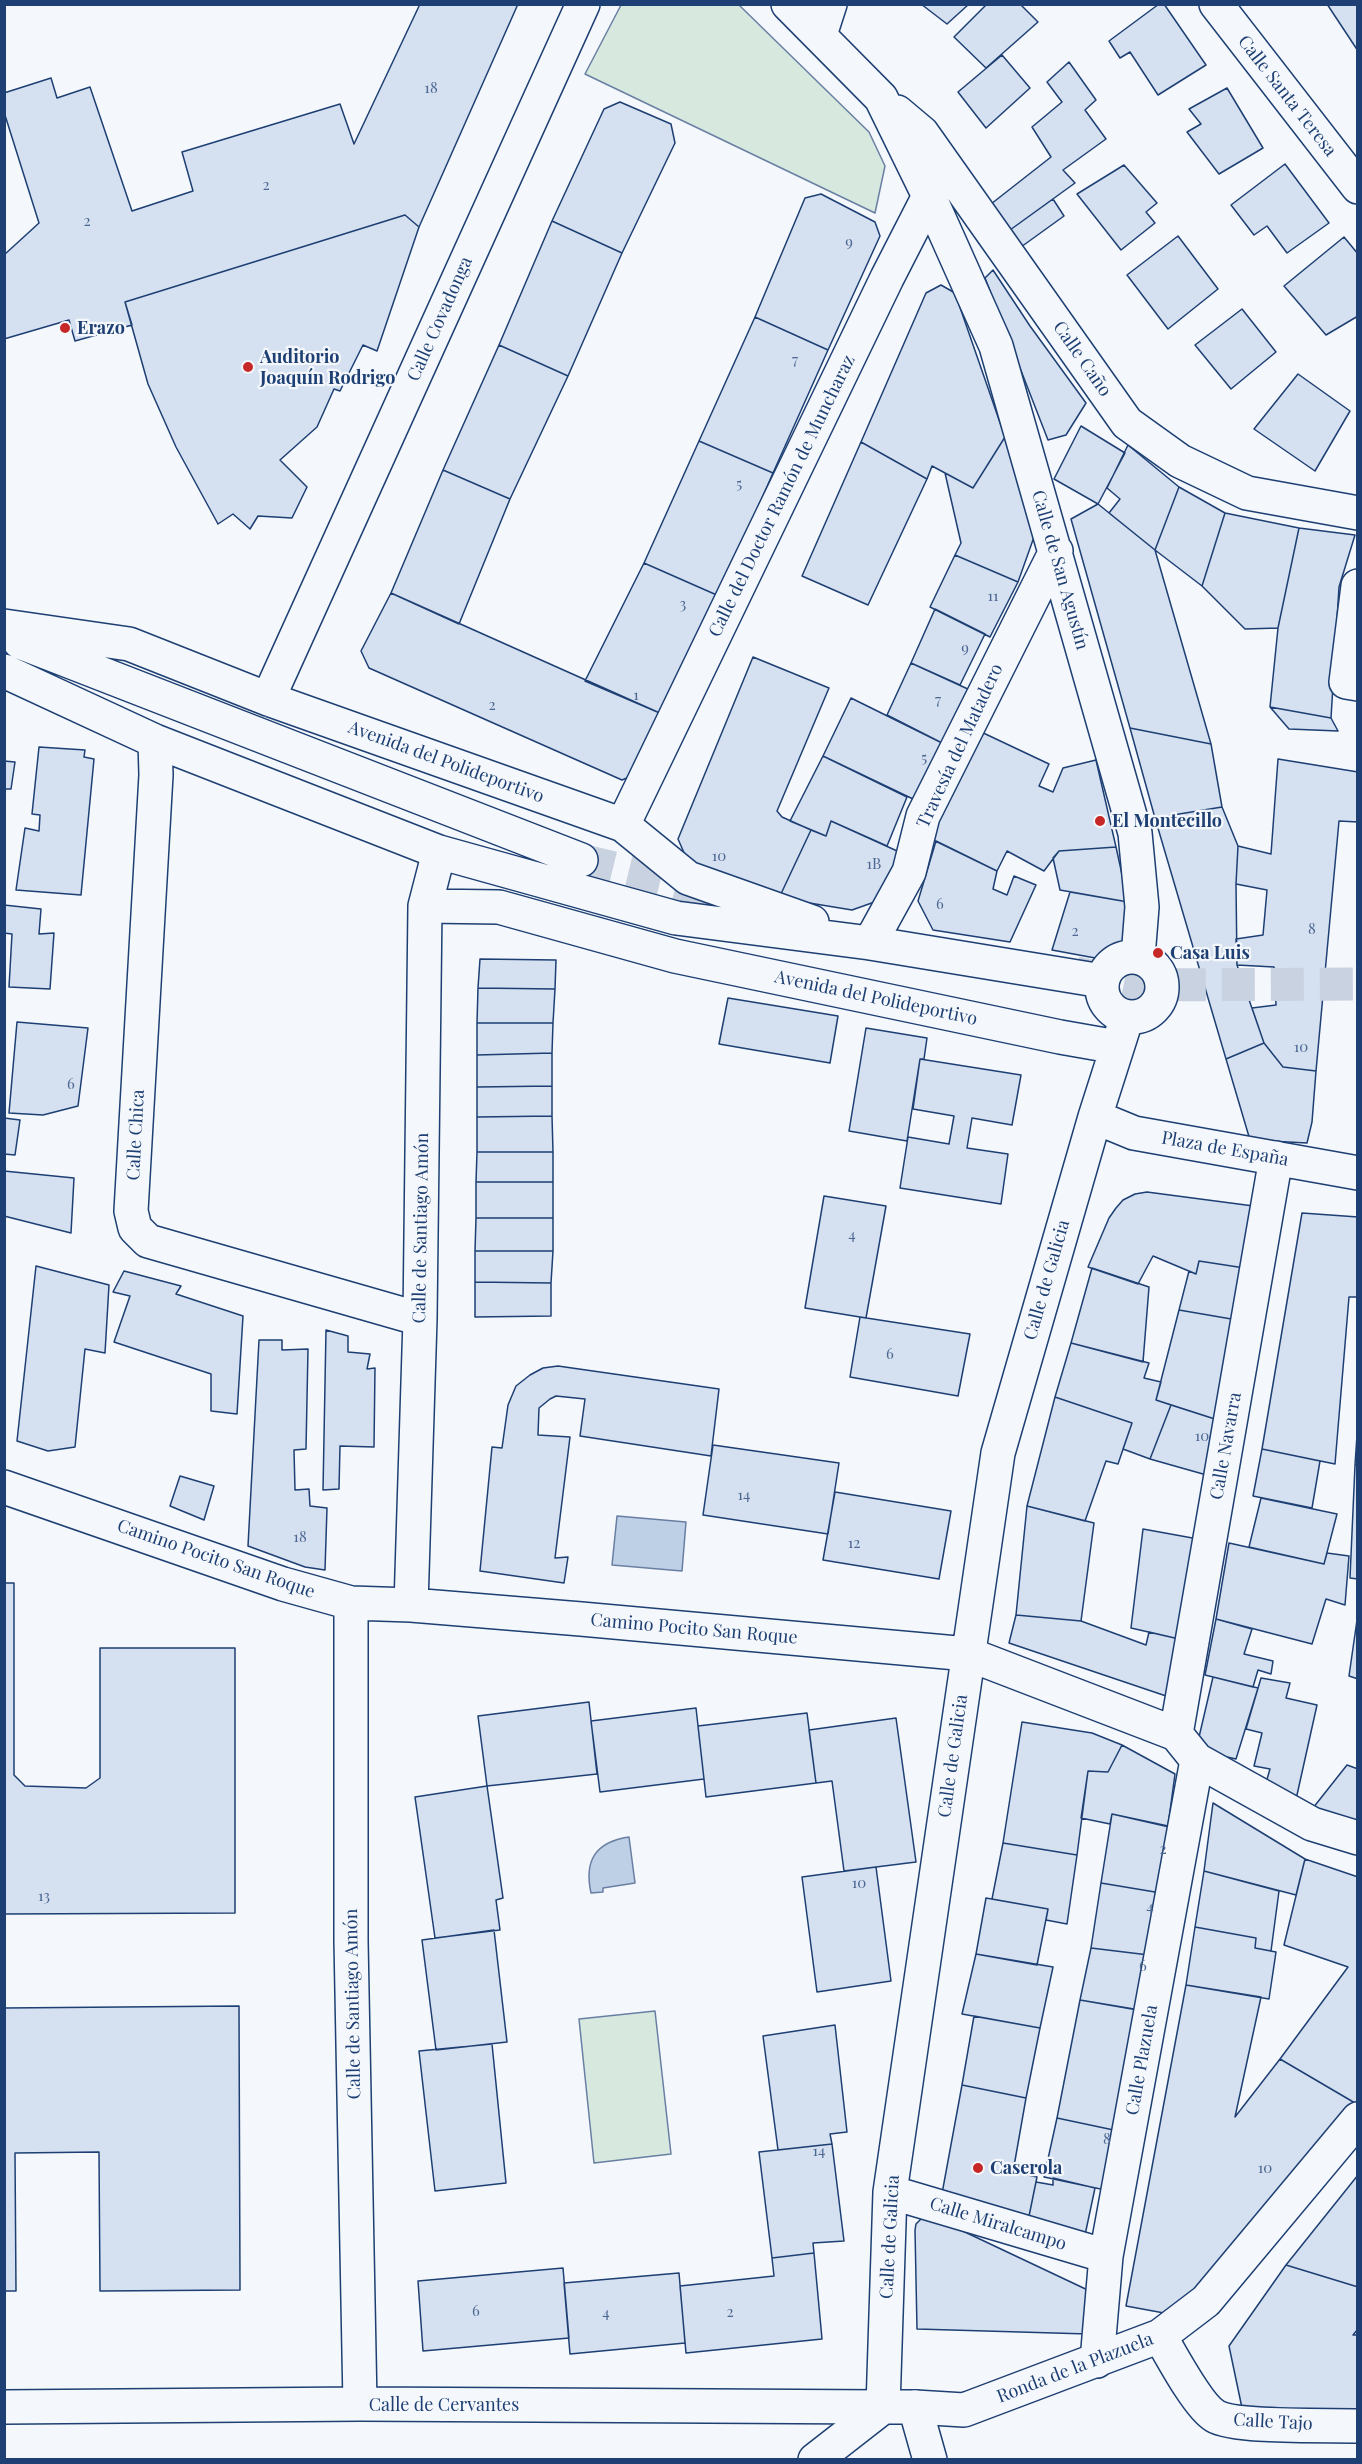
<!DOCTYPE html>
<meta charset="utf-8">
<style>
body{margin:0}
#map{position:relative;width:1362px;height:2464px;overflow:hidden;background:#f4f7fb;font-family:"Playfair Display",serif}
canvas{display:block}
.frame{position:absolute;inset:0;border:6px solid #1d3f73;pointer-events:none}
</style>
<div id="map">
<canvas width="1362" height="2464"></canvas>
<div class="frame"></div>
</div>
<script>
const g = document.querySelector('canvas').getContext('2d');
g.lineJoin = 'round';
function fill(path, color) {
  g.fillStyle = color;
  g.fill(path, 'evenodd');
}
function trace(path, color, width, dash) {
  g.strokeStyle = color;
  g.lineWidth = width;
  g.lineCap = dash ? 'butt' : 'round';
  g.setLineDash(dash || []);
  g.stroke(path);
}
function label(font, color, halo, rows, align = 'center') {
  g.font = font + ' "Playfair Display",serif';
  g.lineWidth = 4.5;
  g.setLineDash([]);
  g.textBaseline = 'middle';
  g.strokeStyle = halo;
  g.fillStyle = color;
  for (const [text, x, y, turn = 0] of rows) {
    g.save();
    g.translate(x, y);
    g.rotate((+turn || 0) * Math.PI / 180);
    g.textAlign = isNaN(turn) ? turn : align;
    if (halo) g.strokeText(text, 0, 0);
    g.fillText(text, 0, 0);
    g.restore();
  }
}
const green = new Path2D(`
 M621 5H739L869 132 885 166 875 213 585 74Z
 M655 2011 671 2154 594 2163 579 2019Z`);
fill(green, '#d7e8df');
trace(green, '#687fa3', 1.5);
const water = new Path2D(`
 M617 1516 686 1522 682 1571 612 1565Z
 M629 1837 635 1883 603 1888V1892L591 1893C584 1861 595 1842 629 1837Z`);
fill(water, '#bed0e5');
trace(water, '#687fa3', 1.5);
const building = new Path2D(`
 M420 4H518L419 227 405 215 125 302 132 325 75 341 69 320 4 339V255L39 223 4 112V93L51 78 57 98 90 87 132 211 193 191 182 152 340 104 354 144Z
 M921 4H969L947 24Z
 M987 4H1020L1038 22 986 68 954 37Z
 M1159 4H1164L1206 65 1158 95 1130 52 1120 58 1109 41Z
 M1327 4H1358V51Z
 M1002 55 1030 88 986 128 958 92Z
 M1069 62 1096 100 1085 110 1106 139 1063 170 1075 183 1010 230 991 204 1051 157 1032 127 1062 102 1047 82Z
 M1227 88 1263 148 1219 174 1187 132 1201 124 1189 109Z
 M620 102 671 124 675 143 622 253 552 221 604 109Z
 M1285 164 1329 223 1287 253 1267 226 1254 235 1231 205Z
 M1124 165 1157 203 1146 212 1155 223 1121 250 1077 194Z
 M821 194 875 222 880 236 828 350 755 317 805 198Z
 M1053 199 1064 216 1021 247 1010 230Z
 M405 215 419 227 377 351 363 345 340 391 334 389 317 427 280 460 307 487 292 518 258 516 250 529 233 514 218 524 176 447 148 384 125 302Z
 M552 221 622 253 568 376 499 345Z
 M1178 236 1218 289 1168 329 1127 275Z
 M1344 237 1358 254V316L1326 335 1284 286Z
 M993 270 1030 326 1086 403 1066 435 1048 440 985 278Z
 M941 285 955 293 1005 437 973 488 932 466 927 479 861 442 926 293Z
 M1242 309 1276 352 1231 389 1195 345Z
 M755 317 828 350 773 473 699 441Z
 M499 345 568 376 510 499 443 470Z
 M1298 374 1350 411 1315 471 1254 429Z
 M1081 426 1125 453 1098 504 1054 479Z
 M1005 437 1034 537 1018 582 955 555 961 543 945 473 973 488Z
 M699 441 773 473 719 596 644 563Z
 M861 442 927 479 868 605 802 576Z
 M1128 445 1179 487 1155 550 1109 513 1120 499 1107 488Z
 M443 470 510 499 459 624 391 593Z
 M1179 487 1225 513 1202 586 1155 550Z
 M1098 504 1155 550 1211 744 1130 728 1071 519Z
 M1225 513 1299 528 1278 628 1245 629 1202 586Z
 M1299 528 1355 535 1339 587 1331 718 1270 707 1278 628Z
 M955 555 1018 582 990 637 930 607Z
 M644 563 719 596 662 714 585 681Z
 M391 593 662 714 639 773 622 780 369 668 361 651Z
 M935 609 985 634 960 685 911 663Z
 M753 657 829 688 777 811 782 817 811 830 779 898 692 871 678 839Z
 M911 663 970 690 944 744 887 715Z
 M851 698 944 744 913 799 823 756Z
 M1270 707 1331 718 1338 731 1289 729Z
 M1130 728 1211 744 1222 807 1155 818Z
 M977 730 1049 764 1039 786 1053 792 1063 768 1096 760 1116 847 1059 851 1044 871 1007 851 997 871 925 836Z
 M39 747 85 750 84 757 94 759 81 895 16 890 25 828 39 831 40 815 32 814Z
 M823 756 907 797 887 846 831 821 826 836 790 821Z
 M1278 759 1358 772V822L1339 821 1316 1071 1283 1067 1264 1043 1252 1008 1276 1005 1274 967 1237 965 1236 939 1263 935 1267 890 1236 884 1238 846 1271 854Z
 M4 761 15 762 11 789H4Z
 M1222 807 1238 846 1236 884 1237 965 1264 1043 1226 1059 1155 818Z
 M831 821 906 855 883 899 852 910 779 898 811 830 826 836Z
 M936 841 997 871 993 889 1007 895 1014 876 1036 885 1010 942 933 930 918 901Z
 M1116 847 1128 902 1060 890 1053 858 1059 851Z
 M1070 892 1128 902 1121 950 1113 959 1106 960 1052 950Z
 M4 905 41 909 39 934 54 933 50 989 9 987 12 934 4 933Z
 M480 959 556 960 555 989 478 988Z
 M478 988 555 989 553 1023H477Z
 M728 998 838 1016 830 1063 719 1044Z
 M17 1022 88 1028 78 1106 43 1115 9 1113Z
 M477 1023H553L552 1053 477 1055Z
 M866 1028 927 1038 924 1059H920L907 1141 849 1131Z
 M1264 1043 1283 1067 1316 1071 1312 1122 1307 1143 1250 1140 1226 1059Z
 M552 1053V1086L477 1087V1055Z
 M920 1059 1021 1075 1012 1125 972 1118 967 1148 1008 1154 1001 1204 900 1188 908 1137 949 1144 954 1116 913 1109Z
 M552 1086V1116L477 1117V1087Z
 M552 1116 553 1152H477V1117Z
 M4 1118 20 1120 15 1155 4 1154Z
 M477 1152H553V1182H476Z
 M4 1171 74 1178 71 1233 4 1216Z
 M476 1182H553V1218H476Z
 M1147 1192 1261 1207 1251 1269 1199 1261 1196 1274 1153 1256 1138 1284 1088 1267 1109 1218 1116 1208 1123 1200 1135 1194Z
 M824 1196 886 1206 866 1318 805 1308Z
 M1302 1213 1358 1217V1297H1349L1335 1464 1262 1449Z
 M476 1218H553V1251H475Z
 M475 1251H553L551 1283 475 1282Z
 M1199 1261 1251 1269 1243 1321 1179 1310 1189 1271 1196 1274Z
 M36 1266 109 1285 105 1353 85 1349 75 1447 48 1451 17 1441Z
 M1092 1268 1149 1287 1143 1362 1071 1343Z
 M124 1271 181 1286 176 1294 243 1316 237 1414 211 1411V1374L114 1342 130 1296 113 1292Z
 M475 1282 551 1283V1316L475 1317Z
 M1179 1310 1243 1321 1221 1421 1156 1400Z
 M860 1317 970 1334 958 1396 850 1377Z
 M326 1330 348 1336V1352L370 1354 367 1369 375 1368 374 1447 340 1446 339 1489 323 1490Z
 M259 1340H282V1350L308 1349 306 1449 294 1450 295 1490 309 1489 310 1506 327 1508 325 1570 305 1567 248 1546Z
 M1071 1343 1149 1363 1144 1378 1161 1382 1156 1400 1171 1405 1150 1459 1123 1449 1132 1423 1055 1397Z
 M558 1366 719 1389 711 1456 580 1436 585 1399 556 1396 550 1399 539 1408 538 1435 570 1437 555 1558 568 1557 564 1583 480 1571 492 1447 502 1448 508 1405 516 1386 530 1375 543 1368Z
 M1055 1397 1132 1423 1118 1464 1106 1461 1085 1521 1027 1506Z
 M1171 1405 1221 1421 1210 1476 1150 1459Z
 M1358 1420V1465H1355Z
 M713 1445 839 1463 828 1534 703 1515Z
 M1262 1449 1320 1461 1312 1508 1253 1496Z
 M1355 1465H1358V1579L1350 1578Z
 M180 1476 214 1486 204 1520 170 1506Z
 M835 1492 951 1511 939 1579 823 1560Z
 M1261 1498 1337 1514 1324 1564 1249 1547Z
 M1027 1506 1094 1523 1081 1621 1016 1615Z
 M1143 1529 1198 1539 1179 1639 1131 1628Z
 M1229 1543 1324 1564 1327 1553 1349 1556 1345 1605 1326 1599 1312 1644 1216 1619Z
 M4 1583H14V1775L25 1786 86 1788 100 1778V1648H235V1913L4 1914Z
 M1016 1615 1081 1621 1146 1645 1149 1632 1179 1639 1172 1698 1009 1643Z
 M1216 1619 1252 1629 1244 1654 1273 1661 1271 1674 1258 1670 1253 1687 1205 1675Z
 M1357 1620H1358V1679L1349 1676Z
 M1213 1677 1258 1688 1236 1759 1196 1750Z
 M1261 1678 1290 1683 1286 1698 1317 1705 1295 1804 1263 1793 1270 1769 1254 1766 1262 1733 1246 1729Z
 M589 1702 597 1774 487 1786 478 1716Z
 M696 1708 704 1779 600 1792 591 1721Z
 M807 1713 816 1783 706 1797 698 1726Z
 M896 1718 916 1862 844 1871 832 1781 816 1783 809 1730Z
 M1022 1722 1092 1733 1122 1745 1108 1772 1088 1771 1077 1855 1003 1843Z
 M1122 1745 1175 1774 1168 1826 1112 1814 1110 1824 1081 1818 1088 1771 1108 1772Z
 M1347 1765 1358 1769V1827L1309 1813Z
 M487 1786 503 1898 496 1900 500 1930 435 1938 415 1797Z
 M1213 1803 1305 1859 1296 1895 1204 1871Z
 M1112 1814 1178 1829 1167 1894 1101 1883Z
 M1003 1843 1077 1855 1067 1924 1046 1920 1048 1909 992 1899Z
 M1305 1859 1358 1877V2100L1355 2103 1280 2059 1348 1967 1284 1945Z
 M876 1867 891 1981 817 1992 802 1877Z
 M1204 1871 1279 1891 1271 1951 1255 1948 1256 1938 1195 1927Z
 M1101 1883 1167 1894 1157 1956 1091 1948Z
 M986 1898 1048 1909 1037 1965 976 1954Z
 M1195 1927 1256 1938 1255 1948 1276 1952 1269 1999 1186 1985Z
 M494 1930 507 2042 436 2050 422 1940Z
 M1091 1948 1157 1956 1146 2011 1080 2000Z
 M976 1954 1053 1967 1040 2028 962 2014Z
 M1186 1985 1261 1997 1235 2117 1280 2059 1355 2103 1190 2303 1164 2313 1126 2306Z
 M1080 2000 1149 2012 1123 2132 1057 2118Z
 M239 2006 240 2290 100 2291 99 2152 15 2153 16 2291H4V2008Z
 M974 2016 1040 2028 1026 2098 962 2085Z
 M835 2025 847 2132 830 2134 832 2144 778 2150 763 2036Z
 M492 2044 506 2183 435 2191 419 2051Z
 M962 2085 1026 2098 1013 2172 1037 2177 1028 2221 941 2199Z
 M1057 2118 1123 2132 1110 2191 1044 2177Z
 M832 2144 844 2241 813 2243 814 2253 772 2258 759 2152Z
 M1358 2175V2287L1286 2265Z
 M1053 2178 1095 2188 1085 2235 1028 2221 1036 2182 1053 2185Z
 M931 2216 1094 2293 1088 2334 917 2329 915 2230 916 2224 922 2218Z
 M814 2253 822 2339 686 2353 680 2286 774 2276 772 2258Z
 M1286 2265 1358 2287V2329L1353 2335H1358V2415L1242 2408 1229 2346Z
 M563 2268 569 2338 423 2351 418 2281Z
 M679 2273 685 2343 570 2354 564 2283Z`);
fill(building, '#d5e0f0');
trace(building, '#1d3f73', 1.5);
trace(new Path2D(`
 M581 860 709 891
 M1076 973 1137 985 1358 984`), '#c9d2e0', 33, [33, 16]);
const street = new Path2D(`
 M788 4 881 98 929 196 996 346 1135 833 1142 907 1138 957
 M1216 4 1358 187
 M820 35 830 4
 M897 112 922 133 1127 423 1180 461 1247 493 1358 513
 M1358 586 1346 682 1358 684
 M4 626 129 644 268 699 623 825 688 878 812 922
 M20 642 581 860
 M4 671 155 741 439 852 676 918 870 943 1102 981
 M268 699 583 4
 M155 741 156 775 131 1211 135 1228 148 1241 420 1319
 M623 825 887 278 929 196 948 170
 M425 906 499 907 675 956 1060 1037 1117 1047
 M870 943 909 872 923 816 1056 551
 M1102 987a30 30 0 1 1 60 0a30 30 0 1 1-60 0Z
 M1095 1117 1134 1133 1358 1173
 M4 1487 283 1584 351 1603 411 1605 581 1619 968 1654 1176 1734 1197 1760 1312 1824 1358 1838
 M351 1603V1941L360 2404
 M411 1605 420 1319 425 906 439 852
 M1176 1734 1276 1158
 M890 2192 1106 2256
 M1160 2336C1171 2355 1198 2406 1215 2416 1234 2428 1330 2425 1358 2426
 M1097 2361 1106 2256 1197 1760
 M4 2407 360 2404 883 2407 890 2192 998 1453 1095 1117 1127 1017
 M915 2407 964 2410 1160 2336 1206 2301 1358 2119`);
const highway = new Path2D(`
 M815 2460 883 2407H915L930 2460`);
trace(street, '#1d3f73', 36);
trace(highway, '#1d3f73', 36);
trace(street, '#f4f7fb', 33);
trace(highway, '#f4f7fb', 33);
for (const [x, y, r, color] of [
 [65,328,6,"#c62828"],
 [248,367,6,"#c62828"],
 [1100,821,6,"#c62828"],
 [1158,953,6,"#c62828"],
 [978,2168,6,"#c62828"]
]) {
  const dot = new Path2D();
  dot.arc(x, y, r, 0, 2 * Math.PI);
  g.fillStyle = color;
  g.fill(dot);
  trace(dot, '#f4f7fb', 2);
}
label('15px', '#4b6792', null, [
 ["18",431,88],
 ["2",266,185],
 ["2",87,221],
 ["9",849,242],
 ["7",795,360],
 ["5",739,484],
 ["11",993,596],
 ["3",683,604],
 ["9",965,648],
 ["1",636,695],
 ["7",938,700],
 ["2",492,705],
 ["5",924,758],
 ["10",719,856],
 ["1B",874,864],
 ["6",940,904],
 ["8",1312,929],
 ["2",1075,931],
 ["10",1301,1047],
 ["6",71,1084],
 ["4",852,1235],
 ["6",890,1354],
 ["10",1202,1436],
 ["14",744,1495],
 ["18",300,1537],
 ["12",854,1543],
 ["2",1163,1849],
 ["10",859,1883],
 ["13",44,1896],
 ["4",1150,1907],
 ["6",1143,1966],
 ["8",1107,2139],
 ["14",819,2151],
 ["10",1265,2168],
 ["6",476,2311],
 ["2",730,2312],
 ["4",606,2313]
]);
label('18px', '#1d3f73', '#f4f7fb', [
 ["Calle Santa Teresa",1287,96,52],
 ["Calle Covadonga",440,319,-66],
 ["Calle Caño",1082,359,55],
 ["Calle del Doctor Ramón de Muncharaz",782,496,-64],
 ["Calle de San Agustín",1060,570,74],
 ["Travesía del Matadero",960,746,-65],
 ["Avenida del Polideportivo",446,762,20],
 ["Avenida del Polideportivo",876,998,12],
 ["Calle Chica",136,1135,-87],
 ["Plaza de España",1225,1149,10],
 ["Calle de Santiago Amón",421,1228,-89],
 ["Calle de Galicia",1047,1280,-74],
 ["Calle Navarra",1226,1446,-80],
 ["Camino Pocito San Roque",216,1559,19],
 ["Camino Pocito San Roque",694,1629,5],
 ["Calle de Galicia",953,1756,-82],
 ["Calle de Santiago Amón",353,2004,-91],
 ["Calle Plazuela",1142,2060,-80],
 ["Calle Miralcampo",998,2224,17],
 ["Calle de Galicia",890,2237,-87],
 ["Ronda de la Plazuela",1075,2368,-21],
 ["Calle de Cervantes",444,2405],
 ["Calle Tajo",1273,2422,3]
]);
label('bold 18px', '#1d3f73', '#f4f7fb', [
 ["Erazo",77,328],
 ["Auditorio",260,357],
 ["Joaquín Rodrigo",260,378],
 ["El Montecillo",1112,821],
 ["Casa Luis",1170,953],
 ["Caserola",990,2168]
], 'left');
</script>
